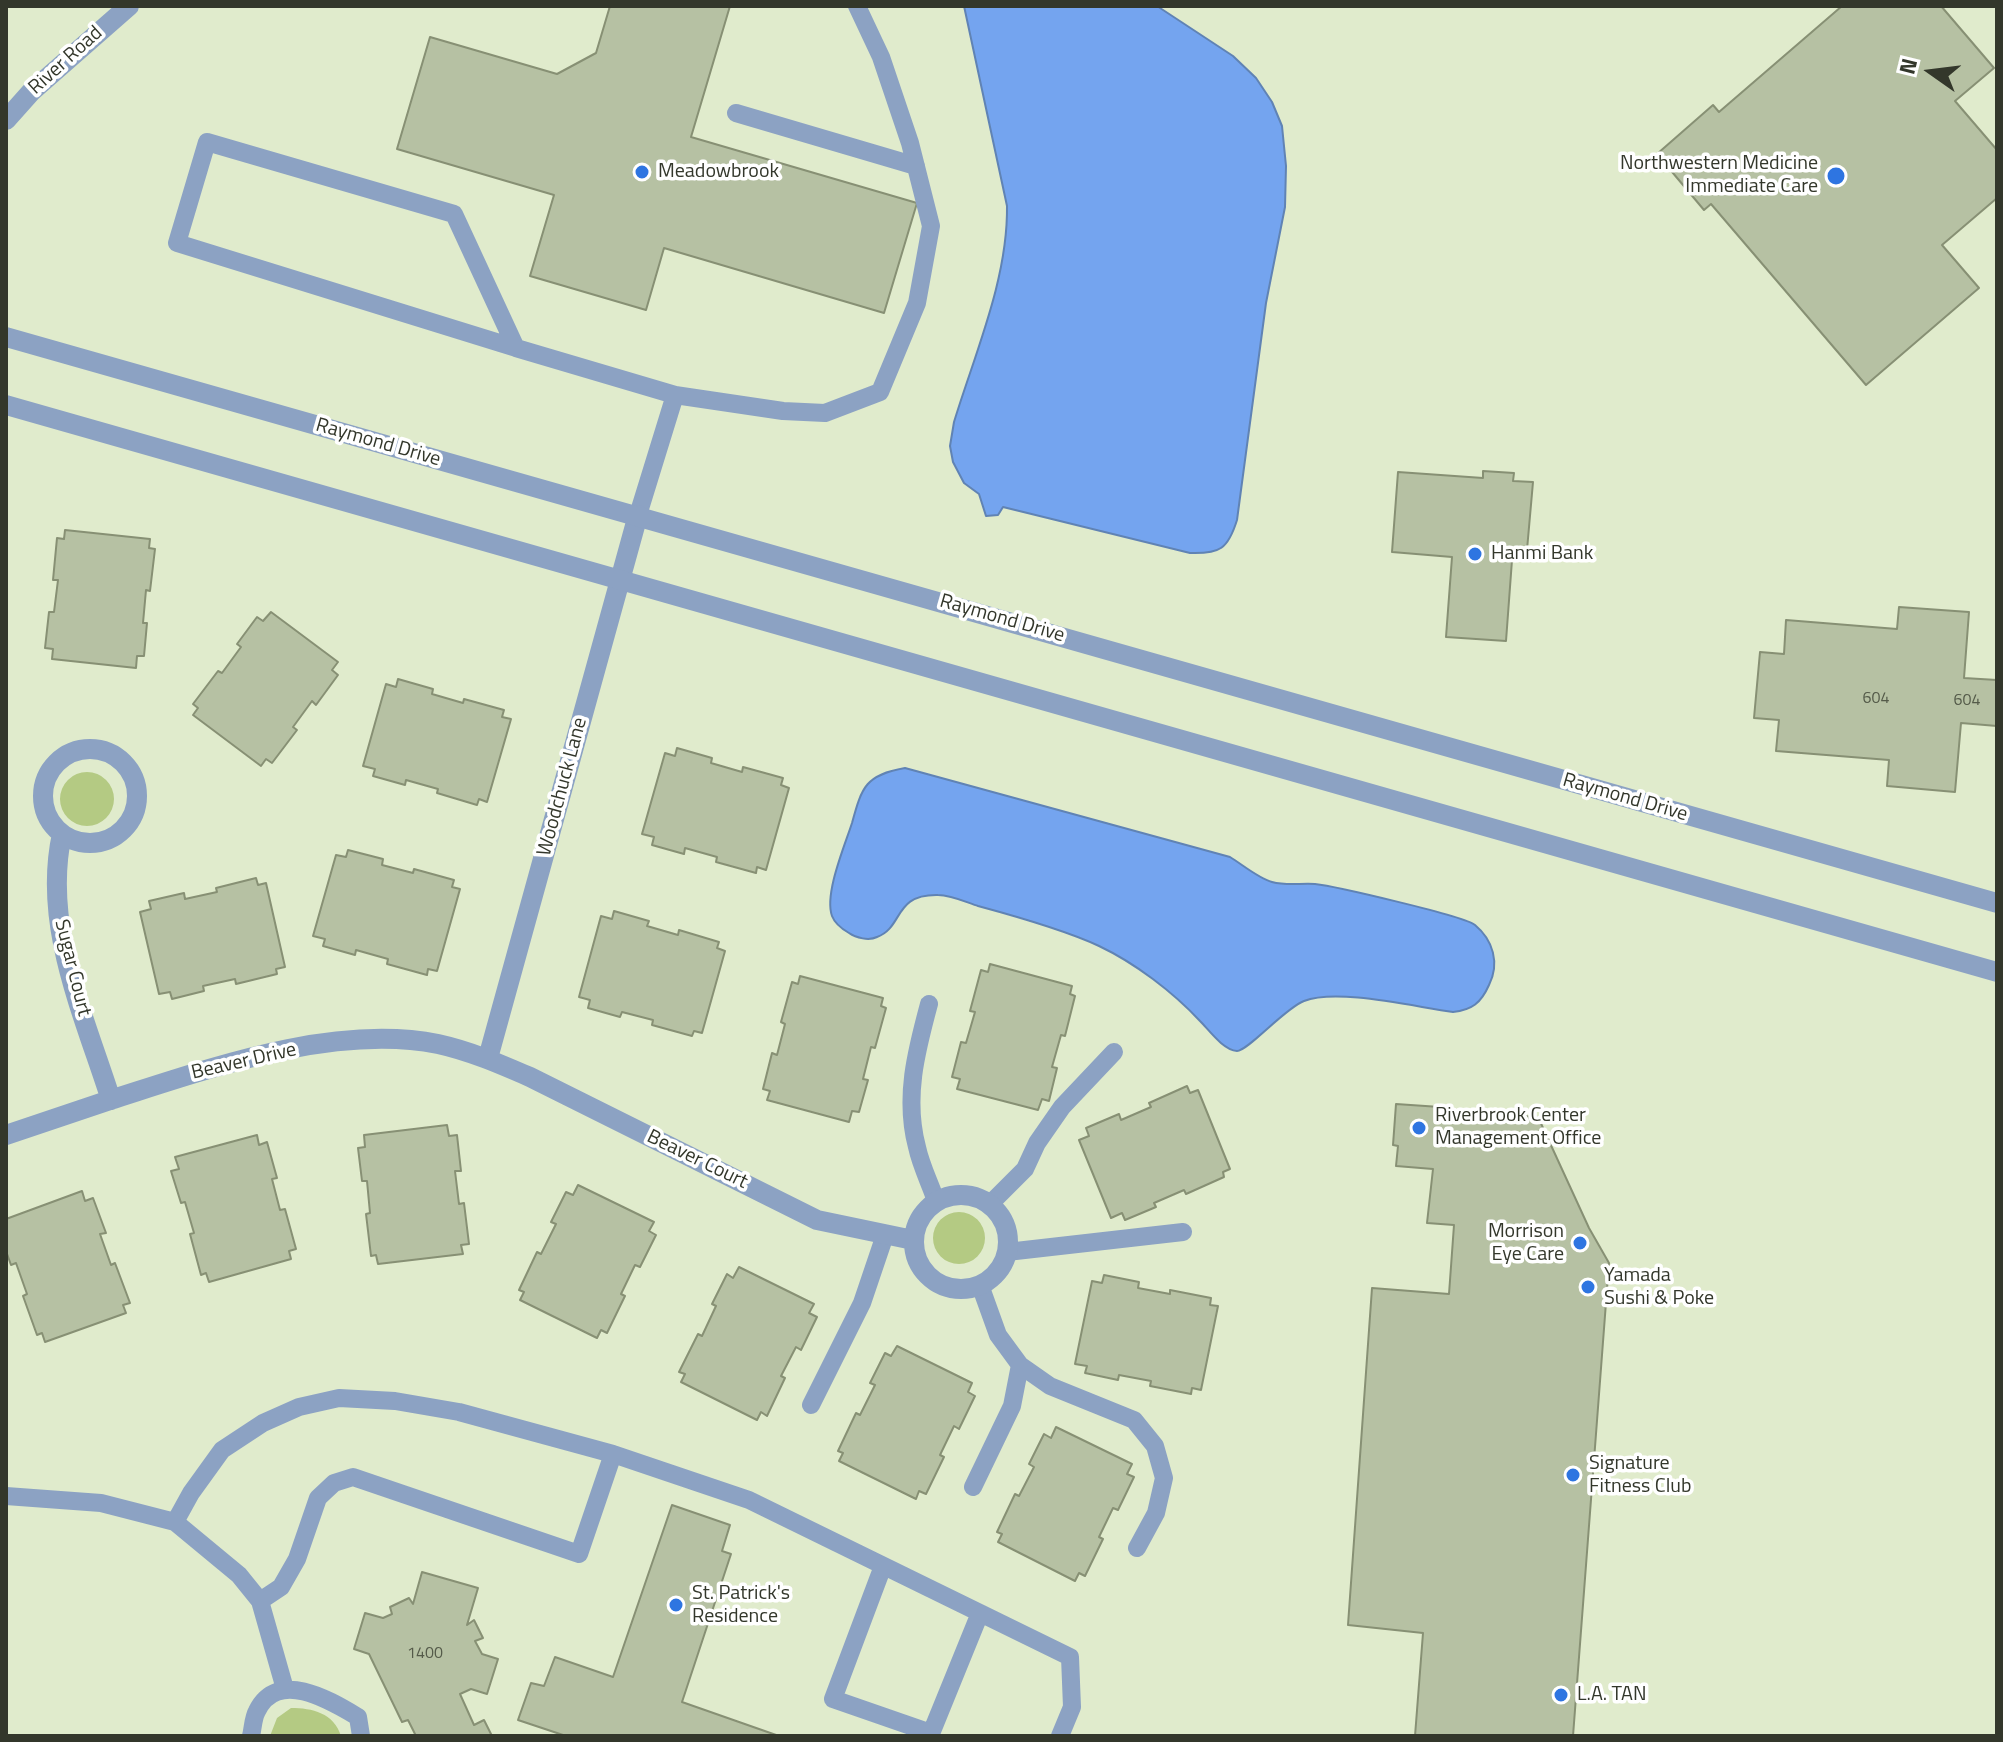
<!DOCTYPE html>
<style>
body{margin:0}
#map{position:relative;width:2003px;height:1742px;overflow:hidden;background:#e0ebcc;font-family:"Titillium Web",sans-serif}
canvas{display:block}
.frame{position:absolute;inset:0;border:8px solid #33372b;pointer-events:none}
.north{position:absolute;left:1891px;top:32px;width:80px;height:80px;-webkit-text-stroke:6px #fff;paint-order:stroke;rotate:284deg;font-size:22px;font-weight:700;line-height:32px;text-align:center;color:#33372b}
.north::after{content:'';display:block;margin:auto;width:28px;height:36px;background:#33372b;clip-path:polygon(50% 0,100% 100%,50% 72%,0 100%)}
</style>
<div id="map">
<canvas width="2003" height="1742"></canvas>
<div class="frame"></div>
<div class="north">N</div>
</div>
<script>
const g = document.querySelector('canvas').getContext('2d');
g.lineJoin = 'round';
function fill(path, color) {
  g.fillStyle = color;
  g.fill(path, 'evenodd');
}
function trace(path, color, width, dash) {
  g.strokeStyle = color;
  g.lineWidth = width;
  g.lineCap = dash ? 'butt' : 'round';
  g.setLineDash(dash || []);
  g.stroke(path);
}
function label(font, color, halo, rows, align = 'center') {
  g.font = font + ' "Titillium Web",sans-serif';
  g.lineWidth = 7;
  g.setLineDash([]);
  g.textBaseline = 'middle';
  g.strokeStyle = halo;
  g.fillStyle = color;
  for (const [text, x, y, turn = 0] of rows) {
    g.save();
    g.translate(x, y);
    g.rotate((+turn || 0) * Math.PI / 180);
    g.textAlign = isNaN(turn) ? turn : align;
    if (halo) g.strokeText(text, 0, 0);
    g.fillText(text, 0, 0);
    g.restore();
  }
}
fill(new Path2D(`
 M60 799a27 27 0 1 1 54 0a27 27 0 1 1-54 0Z
 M933 1238a26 26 0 1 1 52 0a26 26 0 1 1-52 0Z
 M291 1708C312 1708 334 1713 341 1736H270L277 1718Z`), '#b4ca83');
const water = new Path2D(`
 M964 6H1157L1233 56 1256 78 1272 102 1282 126 1286 166 1285 207 1266 303 1237 520C1228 549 1220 554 1190 553L1003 507 998 515 986 516 979 494 964 483 953 462 950 446 954 422C975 353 1008 279 1007 206Z
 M905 768 1230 857C1243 865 1258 878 1272 882 1287 886 1300 883 1315 884 1334 886 1464 916 1475 925 1493 940 1500 963 1489 985 1481 1003 1472 1010 1453 1012 1415 1007 1338 988 1304 1001 1285 1008 1248 1051 1237 1051 1223 1050 1209 1030 1200 1021 1173 992 1135 963 1099 946 1065 930 1015 916 978 906 966 902 951 895 938 895 893 894 904 927 877 937 869 941 856 938 849 933 842 929 835 924 832 916 824 894 845 845 852 823 862 786 866 775 905 768Z`);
fill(water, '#74a4ef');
trace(water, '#6083b4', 2);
const building = new Path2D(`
 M610 6H730L691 137 917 203 884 313 664 248 646 310 530 276 554 195 397 149 430 37 557 74 596 53Z
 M1842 6H1941L1994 68 1955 101 1997 150V198L1942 245 1979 288 1866 385 1711 204 1704 210 1657 154 1713 105 1719 112Z
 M1483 471 1514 473 1513 481 1533 482 1526 561 1512 560 1506 641 1446 637 1452 557 1392 552 1398 472 1483 478Z
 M65 530 150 539 149 548 155 549 150 591 146 590 143 623H147L144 656H137L136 668 52 659 53 649 45 648 49 612H54L58 580H53L57 538 64 539Z
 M1899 607 1969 612 1964 678 1997 680V726L1961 723 1955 792 1887 786 1889 760 1776 751 1779 720 1754 718 1760 652 1784 654 1786 620 1897 629Z
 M271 612 338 662 332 670 338 675 316 705 312 701 293 727 297 730 272 763 266 759 261 766 193 715 198 708 193 704 218 671 222 673 241 647 237 644 257 617 263 621Z
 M398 679 433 689 432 694 463 703 464 699 504 710 502 717 511 719 487 802 479 799 477 805 437 793 438 789 406 780 405 785 373 776 375 769 363 766 386 684 396 687Z
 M677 748 712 758 711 763 742 772 743 767 783 778 781 785 789 788 766 870 757 867 756 873 716 862 717 857 685 848 684 854 652 845 654 837 642 834 665 753 675 756Z
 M348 850 383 859 382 865 413 873 414 869 454 880 452 887 460 889 437 971 428 969 427 975 387 964 388 959 356 950 355 955 323 946 325 939 313 936 336 855 346 857Z
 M256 878 258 885 266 883 285 967 276 969 277 974 236 984 235 979 203 986 204 991 172 999 170 992 159 994 140 912 151 909 149 901 184 893 185 899 217 892 216 888Z
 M614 911 649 921 647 926 678 935 679 930 719 942 717 948 725 951 702 1033 694 1031 692 1036 652 1025 653 1020 622 1012 620 1017 588 1008 590 1000 579 997 601 916 612 919Z
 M990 964 1072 986 1070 994 1075 996 1065 1036 1061 1035 1052 1067 1057 1068 1049 1101 1042 1099 1038 1110 957 1089 960 1079 952 1077 961 1042 966 1043 975 1012 970 1011 981 970 988 972Z
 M800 976 883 998 881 1006 886 1008 875 1048 871 1047 863 1079 868 1080 859 1112 852 1111 849 1122 767 1100 770 1091 763 1089 772 1053 777 1055 785 1024 781 1022 792 982 798 984Z
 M1187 1086 1190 1093 1198 1090 1230 1169 1223 1172 1224 1177 1186 1194 1184 1190 1154 1203 1156 1207 1125 1220 1122 1213 1111 1218 1079 1140 1089 1136 1086 1128 1119 1114 1121 1120 1151 1107 1149 1103Z
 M1396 1104 1440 1107 1441 1111 1538 1117 1589 1228 1609 1263 1573 1736H1415L1423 1633 1348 1625 1372 1288 1449 1294 1454 1225 1427 1223 1433 1169 1396 1166 1398 1146 1393 1145Z
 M447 1125 449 1136 457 1135 461 1171H455L459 1204 464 1203 469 1244 461 1245 463 1254 378 1264 376 1255 371 1256 366 1214 370 1213 367 1181H362L358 1148 365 1147 364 1135Z
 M257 1135 259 1145 267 1142 277 1178 272 1179 280 1210 285 1209 296 1249 289 1251 291 1259 209 1282 206 1273 201 1275 190 1234 194 1233 185 1202 181 1203 171 1171 179 1169 175 1157Z
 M578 1185 654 1222 649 1231 656 1235 640 1267 635 1265 621 1294 625 1296 607 1333 601 1330 597 1338 520 1300 524 1292 519 1290 537 1252 541 1254 556 1224 551 1222 566 1192 573 1195Z
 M82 1191 85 1201 93 1198 106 1233 100 1234 111 1265 115 1263 130 1303 123 1305 126 1313 45 1342 42 1333 37 1335 23 1296 27 1294 16 1263 11 1265 6 1251V1219Z
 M739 1267 814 1304 809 1313 817 1317 801 1350 796 1347 781 1376 785 1378 767 1416 761 1412 757 1420 681 1382 685 1374 679 1372 698 1334 702 1336 716 1306 712 1304 727 1274 733 1278Z
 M1104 1275 1139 1282 1138 1288 1170 1294V1290L1211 1298 1210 1305 1218 1306 1201 1390 1192 1388 1191 1394 1150 1386 1151 1381 1119 1375 1118 1380 1085 1373 1087 1366 1075 1364 1092 1281 1102 1283Z
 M897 1346 972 1383 968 1392 975 1396 959 1429 954 1426 940 1455 944 1457 926 1494 919 1491 916 1499 839 1461 843 1453 838 1451 856 1413 860 1415 875 1385 870 1383 885 1353 891 1356Z
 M1056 1427 1132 1464 1127 1474 1134 1477 1118 1510 1113 1508 1099 1537 1103 1539 1085 1576 1079 1573 1075 1581 998 1542 1002 1534 997 1532 1015 1494 1019 1496 1034 1467 1029 1464 1044 1434 1051 1438Z
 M672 1505 730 1525 722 1551 731 1554 682 1702 779 1736H566L518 1720 531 1683 544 1686 555 1657 613 1677Z
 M422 1572 478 1588 467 1625 474 1620 483 1638 475 1641 482 1654 498 1659 487 1694 471 1689 460 1694 474 1725 484 1720 492 1736H416L408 1720 402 1722 369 1654 354 1649 365 1613 383 1618 392 1614 390 1607 409 1598 413 1604Z`);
fill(building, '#b6c1a3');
trace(building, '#879074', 2);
trace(new Path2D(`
 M736 113 916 166
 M516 348 177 243 207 142 454 214 516 348 675 395 783 411 825 413 880 392 917 303 931 226 910 143 881 57 857 6
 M638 515 675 395
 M929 1004C916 1052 904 1098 917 1147 921 1166 930 1183 936 1201
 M990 1204 1025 1169 1037 1143 1062 1107 1114 1052
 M1007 1252 1183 1232
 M980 1285 998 1335 1020 1365 1050 1386 1134 1420 1155 1446 1164 1478 1156 1513 1137 1548
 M811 1405 862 1303 885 1235
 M973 1487 1012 1406 1020 1365
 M6 1496 101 1503 175 1522 239 1575 260 1601 281 1587 297 1559 318 1498 334 1483 353 1477 579 1554 613 1454 749 1500 1070 1657 1072 1707 1060 1736
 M175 1522 191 1493 222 1450 263 1423 299 1407 339 1398 395 1401 459 1412 613 1454
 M883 1566 833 1699 931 1733
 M260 1601 285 1689
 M251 1736C253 1728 253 1718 257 1711 278 1668 331 1701 358 1717L361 1736
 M930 1736 980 1613`), '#8ca2c3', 18);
trace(new Path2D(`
 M43 796a47 47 0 1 1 94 0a47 47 0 1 1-94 0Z
 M62 834C42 925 84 1015 111 1100
 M488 1058 638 515
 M6 1135C41 1123 75 1112 110 1100 208 1069 334 1023 438 1044 470 1051 500 1064 530 1077L817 1220 913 1240
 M914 1242a47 47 0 1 1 94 0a47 47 0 1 1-94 0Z`), '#8ca2c3', 20);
trace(new Path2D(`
 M6 120 31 92 129 6
 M6 337 1997 903
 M6 405 1997 972`), '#8ca2c3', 20);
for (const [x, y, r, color] of [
 [642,172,8,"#2e75e1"],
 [1836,176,10,"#2e75e1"],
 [1475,554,8,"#2e75e1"],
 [1419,1128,8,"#2e75e1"],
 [1580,1243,8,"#2e75e1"],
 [1588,1287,8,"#2e75e1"],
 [1573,1475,8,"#2e75e1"],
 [676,1605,8,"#2e75e1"],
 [1561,1695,8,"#2e75e1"]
]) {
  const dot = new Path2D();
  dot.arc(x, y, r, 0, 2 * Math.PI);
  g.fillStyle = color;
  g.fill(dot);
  trace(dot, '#fff', 3);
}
label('16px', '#545a49', null, [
 ["604",1876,699],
 ["604",1967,701],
 ["1400",425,1654]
]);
label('20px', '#33372b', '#fff', [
 ["River Road",66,61,-42],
 ["Raymond Drive",378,443,16],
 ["Raymond Drive",1002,619,16],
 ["Woodchuck Lane",563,787,-75],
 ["Raymond Drive",1625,798,16],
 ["Sugar Court",72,968,76],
 ["Beaver Drive",244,1062,-13],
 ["Beaver Court",697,1160,26]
]);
label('20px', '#33372b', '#fff', [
 ["Northwestern Medicine",1818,164,"right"],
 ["Immediate Care",1818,187,"right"],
 ["Meadowbrook",658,172],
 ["Hanmi Bank",1491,554],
 ["Riverbrook Center",1435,1116],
 ["Management Office",1435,1139],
 ["Morrison",1564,1232,"right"],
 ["Eye Care",1564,1255,"right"],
 ["Yamada",1604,1276],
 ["Sushi & Poke",1604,1299],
 ["Signature",1589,1464],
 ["Fitness Club",1589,1487],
 ["St. Patrick's",692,1594],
 ["Residence",692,1617],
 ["L.A. TAN",1577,1695]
], 'left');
</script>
